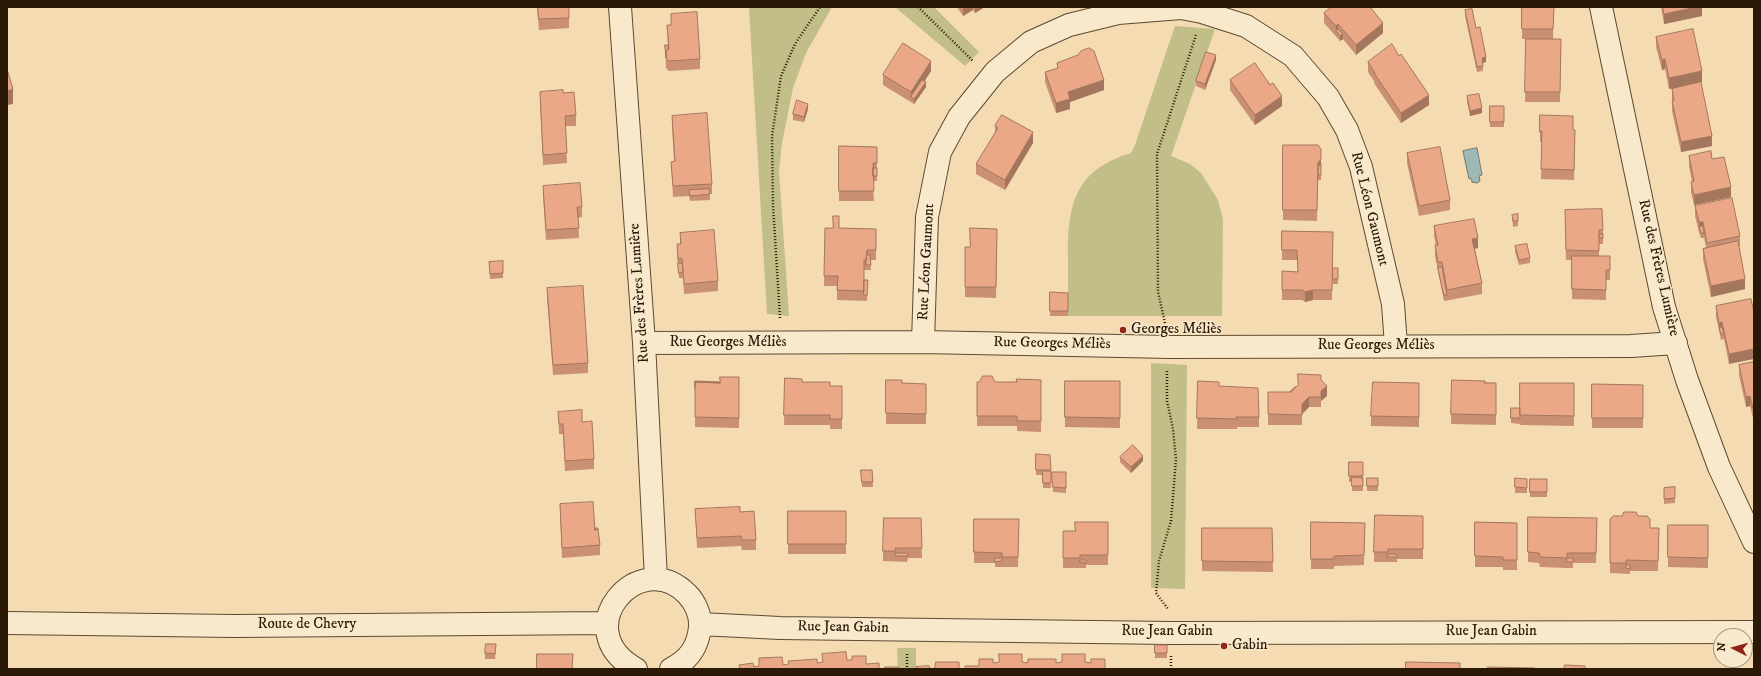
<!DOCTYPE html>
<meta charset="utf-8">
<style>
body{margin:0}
#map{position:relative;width:1761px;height:676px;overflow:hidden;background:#f4dbb1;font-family:"IM FELL DW Pica",serif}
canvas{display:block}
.frame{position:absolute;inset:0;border:8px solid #2a1906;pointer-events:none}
.north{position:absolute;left:1713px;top:628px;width:40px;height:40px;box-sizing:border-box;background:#f8e8cc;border:1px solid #a6957d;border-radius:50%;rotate:276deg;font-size:11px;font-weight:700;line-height:16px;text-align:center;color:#2a1906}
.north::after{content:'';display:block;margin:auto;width:14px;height:18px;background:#8f2418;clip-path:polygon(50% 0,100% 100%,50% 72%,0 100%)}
</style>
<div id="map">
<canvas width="1761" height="676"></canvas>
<div class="frame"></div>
<div class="north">N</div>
</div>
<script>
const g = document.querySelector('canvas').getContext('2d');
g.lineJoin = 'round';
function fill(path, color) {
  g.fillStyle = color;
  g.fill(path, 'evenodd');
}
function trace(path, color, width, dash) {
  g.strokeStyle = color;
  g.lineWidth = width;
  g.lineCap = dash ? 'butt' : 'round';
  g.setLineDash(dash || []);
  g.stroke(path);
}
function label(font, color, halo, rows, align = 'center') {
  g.font = font + ' "IM FELL DW Pica",serif';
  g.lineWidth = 3;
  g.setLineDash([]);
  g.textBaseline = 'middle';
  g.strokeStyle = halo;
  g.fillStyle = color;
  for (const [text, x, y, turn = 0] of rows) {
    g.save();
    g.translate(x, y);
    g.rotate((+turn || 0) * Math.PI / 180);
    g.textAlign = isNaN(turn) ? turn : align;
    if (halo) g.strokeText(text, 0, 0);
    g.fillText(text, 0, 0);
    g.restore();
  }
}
fill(new Path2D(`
 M749 7H832L806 53 793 88 782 143 779 171 789 316 767 314Z
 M895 7H934L979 52 965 66Z
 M1175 26 1215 29 1171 156 1190 164 1201 173 1218 200 1223 219 1222 316H1068C1068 296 1068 275 1068 255 1068 202 1076 170 1131 153L1135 145Z
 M1151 363 1187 365 1185 589 1151 588Z
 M897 648H916V669H898Z`), '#c1be88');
const water = new Path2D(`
 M1477 148 1482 175 1479 176 1480 181 1477 183 1472 182 1471 178 1469 179 1463 151Z`);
fill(water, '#9eb9b4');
trace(water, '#70796e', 1);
const minor = new Path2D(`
 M620 7 644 343 656 579
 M1601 7 1664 307 1687 380 1719 467 1754 542
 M923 342 927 217 940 152 959 117 995 72 1031 42 1069 25 1118 13 1181 8 1202 12 1246 26 1293 56 1328 97 1347 130 1361 167 1393 304 1396 346
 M644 343 923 342 1170 347 1631 346 1676 343
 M7 623 234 626 607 623
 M700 624 780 628 1171 633 1754 632
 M636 669C566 630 639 545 687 594 695 602 701 615 700 627 698 647 689 660 671 669`);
trace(minor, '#5c4a31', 24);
trace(new Path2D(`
 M918 7 973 61
 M780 318 773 205 772 136 781 76 795 44 820 7
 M1165 323 1158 292 1157 154 1196 35
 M1167 371V401L1173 429 1176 459 1171 521 1159 561 1156 593 1168 609
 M907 654V669
 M1171 669V656`), '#2a1906', 2.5, [1, 2]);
trace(minor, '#f8e8cc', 22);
fill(new Path2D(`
 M537 7H569V28L539 30Z
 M957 7H985L975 13 973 10 963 16Z
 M1522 7H1554L1553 39H1522Z
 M1661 7H1702V16L1664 24Z
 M1465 10 1476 28 1486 62 1483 63V71L1477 72 1465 16Z
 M1324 13 1383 33 1356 55 1343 39 1340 41 1324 23Z
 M671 14 700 59V69L669 71 666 68 665 45 668 46 667 25H671Z
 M1656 37 1702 82 1669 89 1665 69 1662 70 1656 47Z
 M1526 39H1561L1560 102H1525Z
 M1216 60 1205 90 1196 86V81Z
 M1368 62 1429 105 1401 123 1374 83V81L1368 72Z
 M1057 63 1104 90 1070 102V109L1056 113 1045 82V72L1057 69Z
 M931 71 924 81 926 87 914 104 883 85V75Z
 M1230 80H1267L1271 85 1282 106 1255 125 1230 90Z
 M1672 89 1712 146 1681 152 1672 111Z
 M540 92 563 93 576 115V126H565L567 163 543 165 540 102Z
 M1467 96 1482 113 1470 116 1467 102Z
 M1490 106H1504V127H1490Z
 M808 109 804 122 793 120V114Z
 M1540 115 1575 140 1574 180 1541 179 1542 142H1540Z
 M672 116 712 184V194H710V200L690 201 689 196 673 197 671 162 674 161 672 126Z
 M995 126 1033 143 1005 190 976 174V164L995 133Z
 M1283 145 1321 149V180H1318L1317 221 1283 220Z
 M839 146 877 147V181H873L874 201H839Z
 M1407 153 1450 200V210L1419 216 1407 163Z
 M1689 156 1712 159 1731 197 1694 205 1691 192V182H1692L1689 166Z
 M543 186 582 207V217L578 218 579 238 546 240 543 196Z
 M1695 206 1740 236V246L1739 247 1745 289 1711 297 1703 259V249L1706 248 1704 237V238H1701L1699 232 1695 216Z
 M1565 210 1603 230V244H1599V242V256H1610V280H1606V300L1572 299V260H1566Z
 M1512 215 1518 221V226L1513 227Z
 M1434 226 1478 248 1475 249 1482 283V294L1444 301 1435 256V245H1436L1434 236Z
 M825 228 876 229V260H870L871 270H864V280H868L867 301 837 300V286H824Z
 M997 229 996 298 965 297V247H970Z
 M1282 231 1333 232 1332 300H1313L1305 302 1302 300H1282V271L1298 272 1297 260H1282Z
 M680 233 718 281V291L684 294 683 278H679L677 255V244H680Z
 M1515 246 1530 258V263L1519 265 1515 252Z
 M489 262 503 273V278L490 279Z
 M1333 268H1338V284H1333Z
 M547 288 588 363V373L553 375 547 298Z
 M1050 292 1068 293V316H1050Z
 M1751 299 1729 364 1724 339 1721 340 1716 317V306Z
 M1754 362 1753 418 1750 406 1746 407 1739 375V365Z
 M739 377V428L695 427V381L720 382Z
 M785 378 802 382 830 386H842V429H830V425H784Z
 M1016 379 1041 380V432L1017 431V426H977V382H1016Z
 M886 380 902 383 926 384V424H886Z
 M1321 380 1327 396 1321 401V407H1309L1302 414V425H1268V392H1290L1296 387Z
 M1452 380 1496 383V425L1451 424Z
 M1065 381H1120V428L1065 427Z
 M1198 381 1219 386 1259 417V427H1237V429H1197Z
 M1419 383V427L1371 426V416Z
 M1574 383V426L1520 425V424L1511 423V408H1520Z
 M1592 384 1643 385V428H1592Z
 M558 412 594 459V469L565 471 563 434H559Z
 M1036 454 1050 455 1051 488H1043V475H1036Z
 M1120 457 1143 461 1131 473 1120 462Z
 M1349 462H1363V491H1352V482H1349Z
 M861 470H872L873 487H862Z
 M1052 472H1066V493L1053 492Z
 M1367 478H1378V491H1367Z
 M1530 479H1547V497H1530Z
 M1527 484V493H1515V487Z
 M1675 487V503L1664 504V488Z
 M560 504 595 528 600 545V555L562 558 560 514Z
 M695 509 740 512 756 540V550H742L741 546 697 548Z
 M788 511H846V554H788Z
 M1375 515 1423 516V559H1397V562H1374Z
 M1638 516 1650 528H1659L1658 571H1630V574L1610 573V519Z
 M1528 517 1597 518 1596 563H1573V568H1567L1540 567 1539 563 1528 562Z
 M921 518 922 558H908L907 562 883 561V551Z
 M974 519H1019L1018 567H995V563H974Z
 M1108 522V565H1086V568H1063V531H1075Z
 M1311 522 1365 523 1364 565 1334 566V569H1311Z
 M1475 522 1517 523V570H1503V567H1475Z
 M1668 525H1708V568L1668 567Z
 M1202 528H1272L1273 572 1202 571Z
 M1155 645H1167V658H1155Z
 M496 649 495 659H485V653Z`), '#c99074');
fill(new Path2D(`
 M963 7H973V10L963 16Z
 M975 7H985L975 13Z
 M1697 7H1702V16L1664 24V14Z
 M1383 23V33L1356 55V45Z
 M1338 24V34L1336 31V26Z
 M1343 34V39L1340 41V36Z
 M1216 55V60L1205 90V84Z
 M1486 57V62L1482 63V58Z
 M1665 59V69L1662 70V60Z
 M931 61V71L913 99 911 97V92Z
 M1702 71V82L1669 89V78Z
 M1104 80V90L1070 102V109L1056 113V103L1068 92Z
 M926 82V87L914 104V99Z
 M13 89V104L7 105V91Z
 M1429 95V105L1401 123V113Z
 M1282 96V106L1255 125V115Z
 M808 104V109L804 122V117Z
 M1482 108V113L1470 116V111Z
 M1033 132V143L1005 190V180Z
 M1712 136V146L1681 152V142Z
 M1321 149V169L1318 173 1317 221 1318 163Z
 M1731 187V197L1694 205V195Z
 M1699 222H1703V232L1699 227Z
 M1478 238V248L1472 249V239Z
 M1745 279V289L1711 297V286Z
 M1313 290V300L1305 302V292Z
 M1722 322V332L1719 328V333V323Z
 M1754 349V359L1729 364V354Z
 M1327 386V396L1321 401V391Z
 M1750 396V406L1746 407V397Z
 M1309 397V407L1302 414V404Z
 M1754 407V417L1753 418V408Z
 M1143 456V461L1131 473V467Z`), '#a4765e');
const building = new Path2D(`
 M538 7H569V18L539 19Z
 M1332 7H1370L1383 23 1356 45 1338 24 1336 26 1324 13Z
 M1522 7H1554L1553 29H1522Z
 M1663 7H1697L1664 14Z
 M1472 9 1476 28 1480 27 1486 57 1482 58 1483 66 1477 67 1465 10Z
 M697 12 700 59 669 61 666 58V52L669 49 667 25H671V14Z
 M1338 29 1343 34 1340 36 1336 31Z
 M1693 29 1702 71 1669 78 1665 59 1662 60 1656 37Z
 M1526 39H1561L1560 92H1525Z
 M903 43 931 61 911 92 883 75Z
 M1392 44 1399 56 1401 54 1429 95 1401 113 1374 73H1375L1368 62Z
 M665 45H668V49L666 52V57Z
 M1089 48 1094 51 1104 80 1068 92 1070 99 1056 103 1045 72 1058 68 1057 63 1078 55 1081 51Z
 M1206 52 1216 55 1205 84 1196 81Z
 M1255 63 1270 85 1273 83 1282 96 1255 115 1230 80Z
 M7 69 13 89 7 91Z
 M922 80 926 82 914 99 911 97Z
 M1701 82 1712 136 1681 142 1672 101H1674L1672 89Z
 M563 90V93L574 92 576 115 565 116 567 153 543 155 540 92Z
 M1479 94 1482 108 1470 111 1467 96Z
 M797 100 808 104 804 117 793 114Z
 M1490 106H1504V122H1490Z
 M707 113 712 184 673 186 671 162 675 161 672 116Z
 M1002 115 1033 132 1005 180 976 164 998 128 995 126Z
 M1540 115 1573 116V130H1575L1574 170 1541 169 1542 131 1540 132Z
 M1283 145H1318L1321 149V159L1318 163 1317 210H1283Z
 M839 146 877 147V163H873L874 191H839Z
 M1440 147 1450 200 1419 206 1407 153Z
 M1711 151 1712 159 1724 157 1731 187 1694 195 1691 182 1694 181 1689 156Z
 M1321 164V175H1318V167Z
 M873 168H877V176H873Z
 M580 183 582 207H577L579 228 546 230 543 186Z
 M709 189 710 194 690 196 689 190Z
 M1732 198 1740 236 1707 243 1703 222H1699L1695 206Z
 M1602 209 1603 230H1599V251L1566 250 1565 210Z
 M1518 214V221H1513L1512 215Z
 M833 216H839V228L876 229V250H867L866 260H864V291L837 290 838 276H824L825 228H833Z
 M1474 219 1478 238 1472 239 1482 283 1447 290 1442 262H1438L1435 245H1438L1434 226Z
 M1703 226 1704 233H1701L1699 227Z
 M970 228 997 229 996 287H965V247H970Z
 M714 230 718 281 684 284 682 258 678 259 677 244H681L680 233Z
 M1282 231 1333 232 1332 290H1313L1305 292 1302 290H1282V271L1298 272 1297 250H1282Z
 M1603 234V238H1599V235Z
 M1738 241 1745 279 1711 286 1703 249Z
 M1527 244 1530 258 1519 260 1515 246Z
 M867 255H870L871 265H866Z
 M1572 256H1610V270H1606V290L1572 289Z
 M503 261V273L490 274 489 262Z
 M678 263H682L683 272 679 273Z
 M1438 267H1442L1447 295H1444Z
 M1333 268H1338V279H1333Z
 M864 280H868L867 296 864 295Z
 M583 286 588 363 553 365 547 288Z
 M1050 292 1068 293V311H1050Z
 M1751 299 1754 312V349L1729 354 1722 322 1719 323 1716 306Z
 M1722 327 1724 334H1721L1719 328Z
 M1754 362V407L1753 408 1750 396 1746 397 1739 365Z
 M1298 374 1321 375V380L1327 386 1321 391V397H1309L1302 404V415L1268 414V392H1291L1298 385Z
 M983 376H992L995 382H1017L1016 379 1041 380V421H1017V416H977V382H979Z
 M720 377H739V418L695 417V382L720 383Z
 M785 378 802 379V382H830V386H842V419H830V415H784Z
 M886 380H902V383L926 384V414L886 413Z
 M1452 380 1485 381 1484 383H1496V415L1451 414Z
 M695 381 720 382V383L695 382V387Z
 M1065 381H1120V418L1065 417Z
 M1198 381 1219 382V386L1258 388 1259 417H1236L1237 419 1197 418Z
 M1373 382 1419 383V417L1371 416Z
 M1520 383H1574V416L1520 415Z
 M1592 384 1643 385V418H1592Z
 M1295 387H1296L1291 392H1290Z
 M1511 408H1520V418H1511Z
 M582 410V422L592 421 594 459 565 461 563 424H559L558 412Z
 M1133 445 1143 456 1131 467 1120 457Z
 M1036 454 1050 455 1051 470H1036Z
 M1349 462H1363V476H1349Z
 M861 470H872L873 482H862Z
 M1043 471H1051V483H1043Z
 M1052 472H1066V488L1053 487Z
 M1352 477 1363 478V486H1352Z
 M1367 478H1378V486H1367Z
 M1515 478 1527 479V488L1515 487Z
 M1530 479H1547V492H1530Z
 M1675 487V498L1664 499V488Z
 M593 502 595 530 598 529 600 545 562 548 560 504Z
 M740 507V512L754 511 756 540H742L741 536 697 538 695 509Z
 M788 511H846V544H788Z
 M1624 512H1636L1638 516H1647L1650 519V528H1659L1658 561 1626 560V563H1610V519L1613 516H1622Z
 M1375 515 1423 516V549H1388V552H1374Z
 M1528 517 1597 518 1596 553H1567V558L1540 557 1539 553 1528 552Z
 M884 518H921L922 548H895L896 551H883Z
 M974 519H1019L1018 557H1002V553L974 552Z
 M1075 522H1108V555H1080V558H1063V531H1075Z
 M1311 522 1365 523 1364 555 1334 556V559H1311Z
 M1475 522 1517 523V560H1503V557L1475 556Z
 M1668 525H1708V558L1668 557Z
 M595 528H598V529L595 530Z
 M1202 528H1272L1273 562 1202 561Z
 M895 553H908L907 556H896Z
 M1388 554H1397V557H1388Z
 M995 558H1002V561L995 562Z
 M1567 558H1573V562H1567Z
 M1080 560H1086V563L1080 562Z
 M1626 565H1630V569L1626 568Z
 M486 644H496L495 654 485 653Z
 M1155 645H1167V653H1155Z
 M846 652 847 660H852V656H866V664L879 663V669H740L739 665 753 663 754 667 759 666V658L782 657 783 665 789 664 788 661 817 659V663L823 662 822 654Z
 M537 654H573L572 669H537Z
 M999 654H1022V662L1028 663V659H1056V663L1062 662V654H1085V662L1091 663V659H1105V669H965V666H979V659H993V663L999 662Z
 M936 662H959V669H935Z
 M1406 662 1460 663V669H1406Z
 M1565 665 1585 666V669H1564Z
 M929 666 930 669H916V667Z
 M885 667H899V669H885Z
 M1488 667 1535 668V669H1488Z`);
fill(building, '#eaa887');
trace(building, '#a4765e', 1);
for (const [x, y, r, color] of [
 [1123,330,4,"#8f2418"],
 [1224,646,4,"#8f2418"]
]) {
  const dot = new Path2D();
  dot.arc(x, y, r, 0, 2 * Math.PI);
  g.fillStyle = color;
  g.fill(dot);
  trace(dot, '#f8e8cc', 1.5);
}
label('15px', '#2a1906', '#f8e8cc', [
 ["Rue Léon Gaumont",1369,209,76],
 ["Rue Léon Gaumont",927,262,-87],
 ["Rue des Frères Lumière",1658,268,77],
 ["Rue des Frères Lumière",640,293,-94],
 ["Rue Georges Méliès",728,343],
 ["Rue Georges Méliès",1052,344,1],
 ["Rue Georges Méliès",1376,346],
 ["Route de Chevry",307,625],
 ["Rue Jean Gabin",843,628,1],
 ["Rue Jean Gabin",1167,632],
 ["Rue Jean Gabin",1491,632]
]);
label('15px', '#2a1906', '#f8e8cc', [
 ["Georges Méliès",1131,330],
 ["Gabin",1232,646]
], 'left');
</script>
